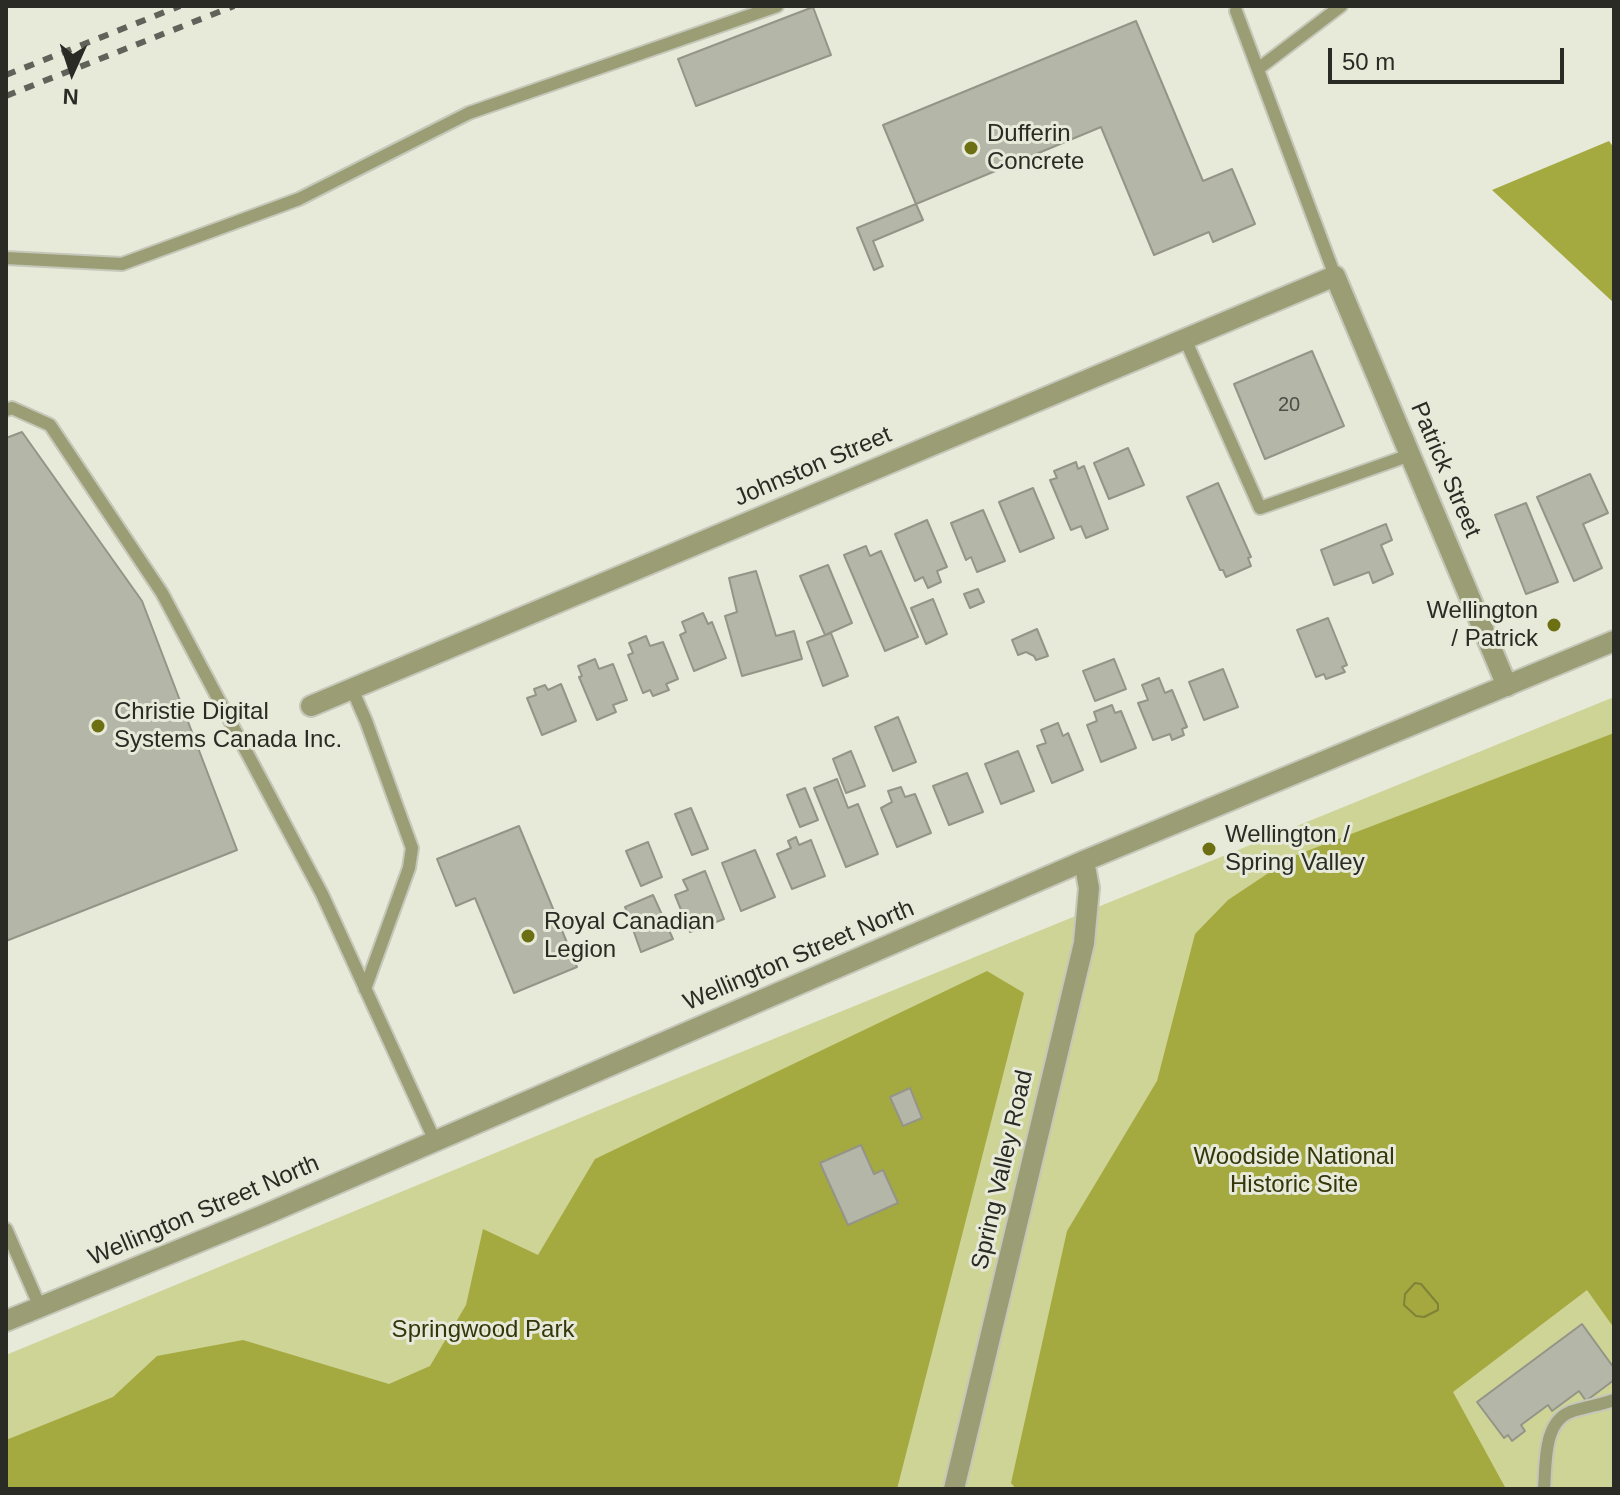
<!DOCTYPE html>
<style>
body{margin:0}
#map{position:relative;width:1620px;height:1495px;overflow:hidden;background:#e7e9d9;font-family:Arial,sans-serif}
canvas{display:block}
.frame{position:absolute;inset:0;border:8px solid #2a2b25;pointer-events:none}
.north{position:absolute;left:32px;top:32px;width:80px;height:80px;-webkit-text-stroke:6px #e7e9d9;paint-order:stroke;rotate:183deg;font-size:22px;font-weight:700;line-height:32px;text-align:center;color:#2a2b25}
.north::after{content:'';display:block;margin:auto;width:28px;height:36px;background:#2a2b25;clip-path:polygon(50% 0,100% 100%,50% 72%,0 100%)}
.scale{position:absolute;left:1328px;top:48px;width:236px;height:36px;box-sizing:border-box;border:4px solid #2a2b25;border-top:0;padding-left:10px;font-size:24px;line-height:28px;white-space:nowrap;color:#2a2b25;-webkit-text-stroke:6px #e7e9d9;paint-order:stroke}
</style>
<div id="map">
<canvas width="1620" height="1495"></canvas>
<div class="frame"></div>
<div class="north">N</div>
<div class="scale">50 m</div>
</div>
<script>
const g = document.querySelector('canvas').getContext('2d');
g.lineJoin = 'round';
function fill(path, color) {
  g.fillStyle = color;
  g.fill(path, 'evenodd');
}
function trace(path, color, width, dash) {
  g.strokeStyle = color;
  g.lineWidth = width;
  g.lineCap = dash ? 'butt' : 'round';
  g.setLineDash(dash || []);
  g.stroke(path);
}
function label(font, color, halo, rows, align = 'center') {
  g.font = font + ' Arial,sans-serif';
  g.lineWidth = 6;
  g.setLineDash([]);
  g.textBaseline = 'middle';
  g.strokeStyle = halo;
  g.fillStyle = color;
  for (const [text, x, y, turn = 0] of rows) {
    g.save();
    g.translate(x, y);
    g.rotate((+turn || 0) * Math.PI / 180);
    g.textAlign = isNaN(turn) ? turn : align;
    if (halo) g.strokeText(text, 0, 0);
    g.fillText(text, 0, 0);
    g.restore();
  }
}
fill(new Path2D(`
 M1614 697V1489H6V1355L626 1099Z`), '#ced396');
fill(new Path2D(`
 M1609 141 1614 148V303L1492 190Z
 M1614 733V1328L1587 1290 1453 1392 1506 1489H1016L1011 1483 1067 1231 1157 1081 1195 934 1228 900 1294 856Z
 M987 971 1024 993 897 1489H6V1440L113 1397 157 1356 243 1340 389 1384 430 1366 466 1305 483 1229 538 1255 595 1159Z`), '#a4a940');
const water = new Path2D(`
 M1415 1283 1421 1284 1438 1304V1310L1424 1317 1416 1316 1404 1305 1405 1294Z`);
fill(water, '#a4a83f');
trace(water, '#7f8237', 2);
const building = new Path2D(`
 M813 7 831 55 696 106 678 59Z
 M1136 21 1203 181 1232 169 1255 224 1213 242 1209 232 1154 255 1101 127 916 204 883 125Z
 M916 204 923 220 873 241 883 266 874 270 857 228Z
 M1312 351 1344 426 1265 459 1234 384Z
 M22 432 142 601 237 850 6 941V438Z
 M1128 448 1144 485 1109 499 1094 463Z
 M1076 462 1078 469 1084 466 1108 529 1086 538 1081 526 1071 530 1050 480 1057 478 1054 471Z
 M1590 474 1608 513 1583 524 1602 568 1574 581 1537 497Z
 M1218 483 1251 557 1248 558 1251 566 1226 577 1223 570H1220L1187 497Z
 M1033 488 1054 538 1020 552 999 502Z
 M1526 503 1558 582 1526 594 1495 515Z
 M983 510 1005 561 977 572 971 557 966 560 951 523Z
 M927 520 947 567 937 571 941 582 928 588 923 577 915 581 895 534Z
 M1386 524 1392 540 1381 545 1393 574 1373 583 1369 572 1334 585 1321 550Z
 M866 546 870 556 881 551 918 637 885 651 844 555Z
 M828 565 852 623 825 635 800 576Z
 M756 571 776 636 794 631 802 659 742 676 725 616 737 612 729 578Z
 M978 589 984 602 970 608 964 594Z
 M933 599 947 634 926 644 911 608Z
 M703 613 708 624 712 622 726 658 694 671 680 635 686 632 682 622Z
 M1328 618 1347 665 1342 667 1345 672 1326 679 1324 674 1316 677 1297 630Z
 M1037 629 1048 656 1036 660 1034 656 1026 652 1018 655 1012 640Z
 M831 633 848 676 823 686 807 642Z
 M646 636 650 646 663 642 678 679 666 684 669 690 653 696 650 690 643 693 628 655 633 653 629 643Z
 M595 659 599 669 613 664 627 700 613 705 616 712 597 720 579 677 582 676 578 666Z
 M1114 659 1126 689 1095 701 1083 671Z
 M1223 669 1238 707 1204 720 1189 682Z
 M1159 678 1165 693 1172 690 1187 727 1182 729 1184 735 1172 740 1170 734 1153 740 1138 703 1148 700 1142 685Z
 M561 684 576 721 542 735 527 698 536 695 534 689 545 685 548 690Z
 M1112 705 1115 713 1121 711 1136 748 1101 762 1087 725 1097 721 1094 712Z
 M898 717 916 762 893 771 875 727Z
 M1058 723 1063 736 1068 733 1083 770 1052 783 1037 746 1046 743 1041 730Z
 M851 751 865 786 846 793 833 759Z
 M1018 751 1034 791 1001 804 985 764Z
 M967 773 983 812 949 825 933 786Z
 M837 779 848 808 858 804 878 854 846 867 814 788Z
 M901 787 905 797 915 794 931 833 897 847 881 808 892 802 888 791Z
 M805 788 818 820 800 827 787 795Z
 M691 808 708 849 692 855 675 814Z
 M519 826 577 967 514 993 475 898 456 906 437 859Z
 M796 837 799 845 811 840 825 876 792 889 777 854 791 848 788 841Z
 M648 842 662 877 641 886 626 851Z
 M755 850 775 897 741 911 722 863Z
 M705 871 724 919 690 932 675 895 688 890 683 880Z
 M653 895 673 939 641 952 625 907Z
 M910 1088 922 1118 903 1126 890 1097Z
 M861 1145 874 1174 883 1170 898 1203 848 1225 820 1163Z
 M1582 1324 1614 1368V1380L1586 1401 1579 1391 1552 1411 1548 1405 1521 1425 1525 1431 1512 1441 1508 1435 1504 1438 1477 1402Z`);
fill(building, '#b4b6a7');
trace(building, '#949587', 2);
const service = new Path2D(`
 M1236 11 1335 276
 M1258 69 1341 6
 M6 258 122 264 299 199 469 113 777 6
 M1185 339 1260 508 1410 455
 M6 410 12 408 50 425 162 593 322 894 435 1141
 M352 689 366 721 412 848 409 868 365 989
 M6 1229 40 1307
 M1544 1489C1546 1464 1543 1423 1570 1412 1584 1407 1600 1405 1614 1400`);
const minor = new Path2D(`
 M311 706 1335 276 1507 686
 M954 1489 1084 943 1089 888 1084 861`);
const tertiary = new Path2D(`
 M6 1321 264 1215 1084 861 1614 641`);
trace(service, '#c5c7b9', 16);
trace(minor, '#c5c7b9', 24);
trace(tertiary, '#c5c7b9', 24);
trace(service, '#9b9e75', 12);
trace(minor, '#9b9e75', 20);
trace(tertiary, '#9b9e75', 20);
trace(new Path2D(`
 M6 75 180 6
 M6 96 234 6`), '#61635a', 6, [10, 10]);
for (const [x, y, r, color] of [
 [971,148,8,"#6d6f13"],
 [1554,625,8,"#6d6f13"],
 [98,726,8,"#6d6f13"],
 [1209,849,8,"#6d6f13"],
 [528,936,8,"#6d6f13"]
]) {
  const dot = new Path2D();
  dot.arc(x, y, r, 0, 2 * Math.PI);
  g.fillStyle = color;
  g.fill(dot);
  trace(dot, '#e7e9d9', 3);
}
label('20px', '#4c4e46', null, [
 ["20",1289,405]
]);
label('24px', '#2a2b25', '#e7e9d9', [
 ["Dufferin",987,134],
 ["Concrete",987,162],
 ["Wellington",1538,611,"right"],
 ["/ Patrick",1538,639,"right"],
 ["Christie Digital",114,712],
 ["Systems Canada Inc.",114,740],
 ["Wellington /",1225,835],
 ["Spring Valley",1225,863],
 ["Royal Canadian",544,922],
 ["Legion",544,950]
], 'left');
label('24px', '#2a2b25', '#e7e9d9', [
 ["Johnston Street",813,467,-23],
 ["Patrick Street",1445,470,67],
 ["Wellington Street North",799,956,-23],
 ["Spring Valley Road",1003,1170,-77],
 ["Wellington Street North",204,1211,-23]
]);
label('24px', '#353609', '#e7e9d9', [
 ["Woodside National",1294,1157],
 ["Historic Site",1294,1185],
 ["Springwood Park",483,1330]
]);
</script>
